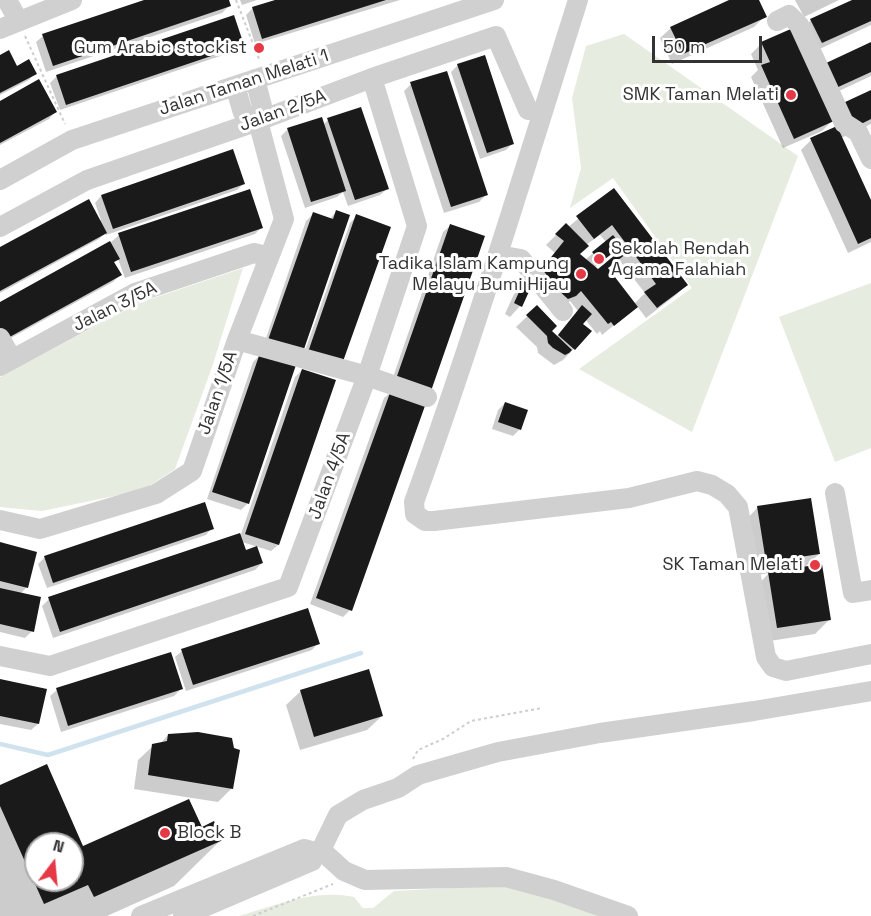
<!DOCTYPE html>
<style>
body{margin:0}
#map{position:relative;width:871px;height:916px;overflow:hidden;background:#fff;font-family:"Space Grotesk",sans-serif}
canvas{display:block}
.north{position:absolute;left:24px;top:832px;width:60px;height:60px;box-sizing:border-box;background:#fff;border:2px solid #adadad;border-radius:50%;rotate:16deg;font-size:16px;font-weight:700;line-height:24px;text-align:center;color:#333}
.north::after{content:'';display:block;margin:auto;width:21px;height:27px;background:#e63946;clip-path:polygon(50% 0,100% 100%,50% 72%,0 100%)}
.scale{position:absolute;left:652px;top:36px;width:110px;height:27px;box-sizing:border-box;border:3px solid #333;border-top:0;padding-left:8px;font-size:18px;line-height:21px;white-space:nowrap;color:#333;-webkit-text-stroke:4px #fff;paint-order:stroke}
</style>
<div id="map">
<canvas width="871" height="916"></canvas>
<div class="north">N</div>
<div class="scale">50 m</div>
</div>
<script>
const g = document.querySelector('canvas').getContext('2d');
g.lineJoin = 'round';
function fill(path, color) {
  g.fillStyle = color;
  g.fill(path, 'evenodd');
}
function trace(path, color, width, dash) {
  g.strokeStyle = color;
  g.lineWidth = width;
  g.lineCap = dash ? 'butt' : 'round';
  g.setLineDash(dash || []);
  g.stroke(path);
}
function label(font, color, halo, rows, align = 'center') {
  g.font = font + ' "Space Grotesk",sans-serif';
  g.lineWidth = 6;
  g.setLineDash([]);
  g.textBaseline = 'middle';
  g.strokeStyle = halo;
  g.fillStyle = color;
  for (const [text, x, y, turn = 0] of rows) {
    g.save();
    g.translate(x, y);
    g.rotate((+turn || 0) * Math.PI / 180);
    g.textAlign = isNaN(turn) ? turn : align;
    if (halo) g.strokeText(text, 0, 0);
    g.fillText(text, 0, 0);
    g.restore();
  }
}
fill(new Path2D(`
 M624 34 798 156 692 432 579 369 692 288 613 178 570 208 581 168 572 98 586 46Z
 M243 268 212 367 175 469 143 490 42 511 0 507V377L139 303Z
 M871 283V448L835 462 779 317Z
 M508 885 603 916H239C277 905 315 889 354 897L363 908H373L394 891Z`), '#e6ecdf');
fill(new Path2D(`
 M149 0H227L229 6 222 13 46 72 36 42 43 36Z
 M240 0H257L242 5Z
 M280 0H400L255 44 246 15 253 8Z
 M732 0H757L765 16 754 27 672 64 660 38 671 28Z
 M795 0H839L804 17Z
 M855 0H871V25L811 53 801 31 811 20Z
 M762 43 813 77 871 44V76L822 99 832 121 822 131 783 148 751 77 758 70 751 54Z
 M242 44 235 51 60 110 50 83 57 76Z
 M0 57 17 68 35 73 29 80 0 95Z
 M458 65 513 143 506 150 480 159 451 72Z
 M411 84 486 195 479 202 444 213 404 91Z
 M871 91V124L841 138 871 203V242L848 253 801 150 811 140 839 127Z
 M0 102 55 112 49 119 0 145Z
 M328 120 387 189 380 195 348 206 343 192 337 197 305 208 281 136 288 129 323 125Z
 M244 183 237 190 106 235 105 233 99 239 0 293V249L101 220 95 203 101 196Z
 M614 190 686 285 676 295 646 318 637 306 602 335 600 331 597 334 585 319 581 324 590 332 563 360 554 365 538 353 537 347 516 327 537 307 550 331 556 337 578 311 570 301 564 306 538 272 555 253 546 245 566 225 568 227ZM600 235 606 242 585 260 578 255 586 245ZM614 252 617 256 598 271 594 268ZM619 260 645 293 634 304 607 269Z
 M336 212 302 351 263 347 306 221 313 214 329 220Z
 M357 216 389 228 301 362 350 223Z
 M450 226 430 391 390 386 443 232Z
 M262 227 255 234 125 278 118 259 113 263 120 275 113 282 0 344V303L110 243 119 235Z
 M525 283 530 286 520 306 510 317 505 314 514 294Z
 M260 355 294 366 247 504 241 510 207 499 253 362Z
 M302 370 334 381 278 545 271 551 242 542 245 551 262 563 255 570 53 638 42 606 49 599 241 534 295 377Z
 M391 392 350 610 343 617 310 604 384 398Z
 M505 403 520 429 513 436 492 429 498 410Z
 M758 507 819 554 804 568 829 620 815 634 763 642 755 588 769 573 752 576 744 522Z
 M212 528 206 535 47 588 38 564 45 557Z
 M0 543 35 553 26 588 20 594 32 631 25 638 0 632Z
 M318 643 312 650 186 691 175 657 182 651Z
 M0 681 38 724 31 730 0 724Z
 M181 689 174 696 61 732 50 696 57 690Z
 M301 691 382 716 367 730 300 750 286 705Z
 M168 735 232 788 218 802 134 789 138 760 153 746 160 744Z
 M0 786 82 848 201 829 221 840 174 886 107 916H0ZM36 844H72V880H36Z`), '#0003');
trace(new Path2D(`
 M0 744 48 755 361 653`), '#cfe2ee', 4.5);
fill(new Path2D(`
 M144 0H229L231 6 53 66 42 34Z
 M275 0H386L262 39 252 7Z
 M729 0H759L767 17 683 54 670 27Z
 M852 0H871V21L822 43 810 19Z
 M234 15 244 45 66 105 56 75Z
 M793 28 834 121 794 139 761 65 770 62 761 42Z
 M871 42V72L836 88 824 64Z
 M9 50 17 66 29 59 37 74 0 93V55Z
 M485 55 514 144 487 153 457 64Z
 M447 71 488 195 451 207 410 82Z
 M39 79 57 112 0 143V101Z
 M871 90V119L855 127 843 103Z
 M361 107 389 189 355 200 327 118Z
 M322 117 346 191 311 202 287 128Z
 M837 126 871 200V238L858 244 810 138Z
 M233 149 245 184 113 229 101 195Z
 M614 188 688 285 657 308 644 292 656 284 631 250 608 268 638 307 614 326 611 322 608 324 581 291 576 296 568 299 540 274 550 264 548 261 564 241 555 234 566 223 589 246 580 254 598 269 627 245 612 225 594 239 576 216Z
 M250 189 263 228 131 272 118 233Z
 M89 199 107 233 0 291V247Z
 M336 210 350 215 303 352 268 340 313 212 333 219Z
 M356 214 391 227 341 367 307 355Z
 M450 224 485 236 431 391 396 379Z
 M613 235 622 246 601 262 592 252Z
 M110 241 120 259 114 262 122 275 6 339 0 328V302Z
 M524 281 532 285 522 307 514 303Z
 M537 305 557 326 552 331 572 350 569 353 565 355 553 348 548 343 547 336 526 315Z
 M582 305 592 314 583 324 592 331 575 350 558 335Z
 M260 353 296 365 249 504 212 492Z
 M302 369 336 380 279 545 245 534Z
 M391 390 426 403 352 611 316 598Z
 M505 402 528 410 521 430 498 422Z
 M811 498 820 554 766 562 757 506Z
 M205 502 214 529 53 583 44 556Z
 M240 533 246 550 257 546 263 563 60 632 48 597Z
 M0 542 37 552 28 588 0 581Z
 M822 564 831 620 777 628 768 572Z
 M0 588 41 597 34 632 0 624Z
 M308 608 320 644 193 685 181 649Z
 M171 652 183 689 68 726 56 688Z
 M369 669 383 716 314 737 300 690Z
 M0 679 47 689 39 724 0 716Z
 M198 732 232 738 234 748 240 750 233 789 148 775 152 744 167 741 168 734Z
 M47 764 83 846 189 799 202 827 214 821 223 840 94 897 88 885 44 904 0 806V785ZM36 844H72V880H36Z`), '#1a1a1a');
trace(new Path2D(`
 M236 0 259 59
 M25 36 65 124
 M413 759 418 750 443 739 471 721 542 708
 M253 916 333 884`), '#cdcdcd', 2, [3, 3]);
trace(new Path2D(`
 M7 0 18 20
 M578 0C525 168 474 336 414 502L415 514 425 521H434L629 498 697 481 712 485 727 494 738 507 766 657 773 667 786 671 871 654
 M777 21 789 15 799 25 844 123 858 132 871 159
 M0 29 72 0
 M235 86 243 113 258 121
 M0 180 72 140 494 0
 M0 227 87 180 258 121 372 78 496 36 528 110
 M498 255 521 259 563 311
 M0 338 12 359
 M237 340 367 376 427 397
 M0 366 135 293 254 253 269 257
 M835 493 853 593 871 590
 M0 520 40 529 156 494 192 471 237 340 284 219 258 121 262 106 255 79
 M0 656 50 666 288 587 367 376 417 226 372 78
 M321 850 344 871 365 880 506 877 554 890 628 916
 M141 916 304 849 315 852 321 850 338 815 363 800 398 788 418 775 498 752 600 733 754 711 871 691
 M183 916 312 861 315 852`), '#d0d0d0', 20);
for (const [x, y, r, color] of [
 [259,48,6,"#e63946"],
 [791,95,6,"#e63946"],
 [599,259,6,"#e63946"],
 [581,274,6,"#e63946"],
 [815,565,6,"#e63946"],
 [165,833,6,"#e63946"]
]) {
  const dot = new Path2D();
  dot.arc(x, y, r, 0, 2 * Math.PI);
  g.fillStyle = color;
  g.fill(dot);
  trace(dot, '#fff', 2);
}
label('18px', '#333', '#fff', [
 ["Gum Arabic stockist",247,48],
 ["SMK Taman Melati",779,95],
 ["Sekolah Rendah",611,249,"left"],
 ["Agama Falahiah",611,270,"left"],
 ["Tadika Islam Kampung",569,264],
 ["Melayu Bumi Hijau",569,285],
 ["SK Taman Melati",803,565],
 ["Block B",177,833,"left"]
], 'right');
label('18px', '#333', '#fff', [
 ["Jalan Taman Melati 1",244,83,-18],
 ["Jalan 2/5A",283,111,-20],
 ["Jalan 3/5A",115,307,-26],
 ["Jalan 1/5A",218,393,-71],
 ["Jalan 4/5A",330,476,-70]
]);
</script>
